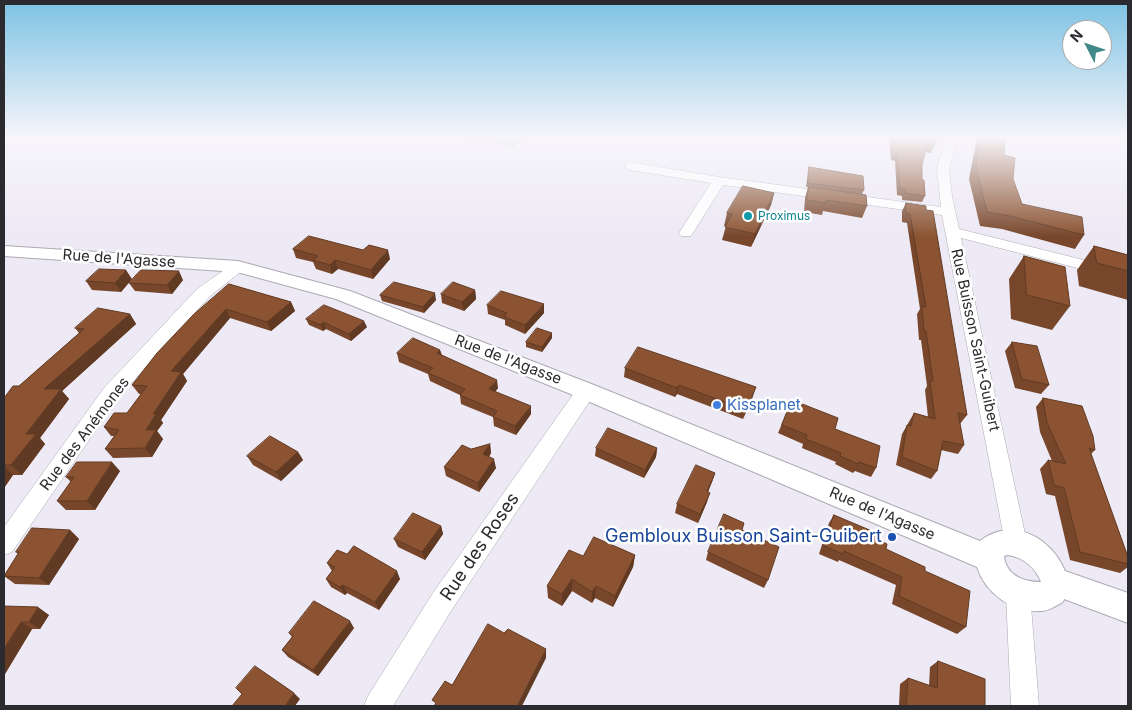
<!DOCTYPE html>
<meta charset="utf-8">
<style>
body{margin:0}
#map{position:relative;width:1132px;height:710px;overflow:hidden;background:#ede9f5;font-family:Inter,sans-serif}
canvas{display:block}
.frame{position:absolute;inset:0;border:5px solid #2b2a2e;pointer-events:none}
.north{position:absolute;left:1062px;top:20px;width:50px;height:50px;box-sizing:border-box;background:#fff;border:1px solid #aaaaab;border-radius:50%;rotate:311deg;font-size:14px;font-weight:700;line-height:20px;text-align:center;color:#2b2a2e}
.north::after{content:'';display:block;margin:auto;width:18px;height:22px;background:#418988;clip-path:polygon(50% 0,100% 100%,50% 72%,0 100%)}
</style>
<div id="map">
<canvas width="1132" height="710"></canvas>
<div class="frame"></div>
<div class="north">N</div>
</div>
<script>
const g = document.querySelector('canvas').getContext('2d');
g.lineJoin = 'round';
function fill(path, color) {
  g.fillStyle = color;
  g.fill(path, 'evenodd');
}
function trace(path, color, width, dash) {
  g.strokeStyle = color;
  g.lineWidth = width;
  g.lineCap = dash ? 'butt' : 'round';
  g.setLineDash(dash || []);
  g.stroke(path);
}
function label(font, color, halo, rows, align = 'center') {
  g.font = font + ' Inter,sans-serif';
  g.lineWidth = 5;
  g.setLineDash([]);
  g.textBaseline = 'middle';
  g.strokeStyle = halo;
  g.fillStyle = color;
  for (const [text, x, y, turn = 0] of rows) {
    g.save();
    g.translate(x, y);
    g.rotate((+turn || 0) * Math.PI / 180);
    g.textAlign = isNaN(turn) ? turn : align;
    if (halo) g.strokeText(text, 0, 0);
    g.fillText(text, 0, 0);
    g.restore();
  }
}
fill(new Path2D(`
 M465 138H524L514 147Z`), '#bdc89c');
const minor = new Path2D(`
 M945 138H957L949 169 952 196 959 229 1128 271V281L961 238 1027 543 1024 550 1016 553 1008 550 1005 543 942 215 723 185 691 236H681L679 233 711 183 630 170 624 166 630 162 719 177 941 207 937 169Z
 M238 262 243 264 246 267 243 270 210 296 118 398 12 552 4 555V527L104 388 198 288 233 264Z
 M586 384 593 386 595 391 593 396 451 611 393 706H364L368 696 433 593 579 386Z
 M1018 582 1027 586 1030 594 1039 706H1011L1006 594 1009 586Z`);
const tertiary = new Path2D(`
 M4 246 238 261 350 291 594 385 980 541C1012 516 1051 537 1065 571L1128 593V623L1064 599 1063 602C1056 606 1048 611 1041 611 1012 613 985 593 977 567L578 397 336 299 237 272 4 256ZM1007 555C1023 557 1035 567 1041 582 1023 582 1006 575 1004 556Z`);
trace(minor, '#ada9b4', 1);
trace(tertiary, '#ada9b4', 2);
fill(minor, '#fff');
fill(tertiary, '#fff');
fill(new Path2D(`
 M889 138H937L931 153 925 152 922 165V180L925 196 922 202 902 200V196L897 195 895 161 891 160Z
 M978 138H1005L1004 155 1022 204 1084 235 1075 249 1002 229 980 226 969 179 976 143Z
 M809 167 864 190 862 194 867 206 862 218 823 211 822 215 804 212 805 198 808 187H806Z
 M774 193 771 205 751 247 722 240 726 226H724L727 213Z
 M906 203 926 210 967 415 960 424 964 445 958 454 941 450 937 471 931 479 896 465 902 434 914 413 928 417 925 390 927 386 921 340H919L917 314 920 309 907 223 902 222V211Z
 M1094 246 1128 255V300L1079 286 1077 270Z
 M293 249 390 259 373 279 338 269 332 274 316 269 313 262 296 258Z
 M1024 256 1070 306 1052 330 1011 319 1009 279Z
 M132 279 121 292 92 290 86 281Z
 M183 280 172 294 135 291 129 283Z
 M229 284 291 302 295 311 271 331 230 318 183 374 187 381 161 420 163 423 157 431 163 439 152 457 113 458 105 449 114 436H111L104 427 127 413 141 394H139L132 385Z
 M475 290 476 299 464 311 442 303 441 294Z
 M380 295 436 300 424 313 382 301Z
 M487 305 544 313 525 334 505 325V320L488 314Z
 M130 314 136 324 62 391 69 399 40 438 45 444 22 475H13L4 488V398L19 386 79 333 75 328Z
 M306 319 367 327 351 341 326 329 323 331 309 325Z
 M552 333V338L542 352 526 347V342Z
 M1012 342 1049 385 1041 394 1015 388 1005 351Z
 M440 350 442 355 498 388 495 392 531 414 516 435 494 426 493 417 461 404 460 395 430 381 428 374 399 362 397 353Z
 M625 368 753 396 743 419 677 394 675 397 624 377Z
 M1043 398 1095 450 1091 454 1128 557V567L1120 573 1070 560 1055 496 1046 494 1040 469 1048 460 1052 461 1040 432 1036 407Z
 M792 400 835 429 876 468 871 477 855 471 853 473 835 464 836 462 802 448 803 444 778 433Z
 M490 444 491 453 489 457 496 468 479 492 446 476 444 467 471 449Z
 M596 448H657L656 457 644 478 595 456Z
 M298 452 303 460 281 481 253 465 247 456Z
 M120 471 95 510H66L57 501 71 482 66 477Z
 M715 473 712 482 708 492 707 502 698 523 675 513 677 504Z
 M834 515 878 540 886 549 925 571 966 627 957 634 892 604 896 585 839 560 838 562 819 554 829 523Z
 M441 526 443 534 425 560 398 547 394 539Z
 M70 530 79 539 49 585 15 584 4 576 18 554 16 552Z
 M742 530 768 580 764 588 706 560 708 552Z
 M635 555 633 567 613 607 595 598 592 603 572 591 562 606 548 598 547 586 583 556Z
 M327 563 400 579 379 610 347 593 345 595 331 587 326 579 332 571Z
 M4 606 49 615 40 629H32L5 674H4Z
 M354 628 318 676 288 657 282 650 292 637 289 633Z
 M938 661 985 706H899L900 684 908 678 929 686 930 667Z`), '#78472b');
fill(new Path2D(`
 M774 193 771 205 751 247 755 234Z
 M388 250 390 259 373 279 371 270Z
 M335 260 338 269 332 274 330 265Z
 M126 270 132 279 121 292 115 283Z
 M179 271 183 280 172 294 167 285Z
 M475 290 476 299 464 311 462 302Z
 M435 293 436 300 424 313 423 307Z
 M291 302 295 311 271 331 267 322Z
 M544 304V313L525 334V325Z
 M226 309 230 318 183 374 187 381 161 420 163 423 157 431 163 439 152 457 145 448 146 430 171 371Z
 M130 314 136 324 62 391 69 399 40 438 45 444 22 475 11 465 26 434 44 389Z
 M364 321 367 327 351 341 349 334Z
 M323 322 326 329 323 331 321 325Z
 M552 333V338L542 352V347Z
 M440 350 442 358 437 353Z
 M497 380 498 388 490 398 489 389Z
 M679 385 677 394 675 397 677 388Z
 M756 387 753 396 743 419 746 410Z
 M531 406V414L516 435 515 426Z
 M490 444 491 453 485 463 483 454Z
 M657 448 656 457 644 478 645 470Z
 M298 452 303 460 281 481 276 472Z
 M494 459 496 468 479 492 478 483Z
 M112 462 120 471 95 510 87 501Z
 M4 466 13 475 4 488Z
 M715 473 712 482 704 500 707 491Z
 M710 493 707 502 698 523 700 514Z
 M441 526 443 534 425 560 422 552Z
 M70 530 79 539 49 585 39 578Z
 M635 555 633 567 613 607 615 596Z
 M397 571 400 579 379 610 375 602Z
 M572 579V591L562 606V594Z
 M343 585 347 593 345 595 340 587Z
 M596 586 595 598 592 603V592Z
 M38 607 49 615 40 629 29 622Z
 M350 621 354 628 318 676 313 670Z
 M21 622 32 629 5 674 4 673V649Z
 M546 649V658L522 706H517Z
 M294 693 300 699 295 706H285Z`), '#613a23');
const building = new Path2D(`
 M892 138H937L934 147 927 145 922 165V180H924L925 196 905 193V189L900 188 897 155 893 154Z
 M981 138H1005L1004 155 1015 158 1013 179 1022 204 1082 217 1084 235 1010 216 987 212 976 166Z
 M809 167 863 176 864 190 808 183Z
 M743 186 774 193 755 234 725 227 732 214 727 213Z
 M809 187 866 195 867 206 826 200V203L807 200Z
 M906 203 926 206V210L933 211 967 415 958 413 964 445 943 441 937 471 902 457 907 425 911 426 914 413 935 419 930 381H933L926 331H924L922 306 926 307 910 214 906 213Z
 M309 236 363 250 369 245 388 250 371 270 335 260 330 265 313 260 318 256 293 249Z
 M1094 246 1128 255V271L1097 263Z
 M1024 256 1065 267 1070 306 1027 295Z
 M99 269 126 270 115 283 86 281Z
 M141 270 179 271 167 285 129 283Z
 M394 282 435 293 423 307 380 295Z
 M453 282 475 290 462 302 441 294Z
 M229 284 291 302 267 322 226 309 171 371 181 372 153 414H156L146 430H156L145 448 105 449 119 430 104 427 114 413H127L147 386 132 385 157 353 194 314Z
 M501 291 544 304 525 325 504 317 507 313 487 305Z
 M324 305 364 321 349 334 323 322 321 325 306 319Z
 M98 308 130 314 44 389H61L26 434H36L11 465H4V398L13 386H19L84 329 75 328Z
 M537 328 552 333 542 347 526 342Z
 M413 338 440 350 437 353 497 380 489 389 531 406 515 426 493 417 497 411 460 395 465 389 428 373 433 368 397 353Z
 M1012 342 1037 346 1049 385 1022 379Z
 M638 347 756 387 746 410 679 385 677 388 625 368Z
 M1043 398 1082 406 1093 436 1095 450 1089 448 1128 557V564L1080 552 1064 488 1054 485 1048 460 1066 464 1047 423Z
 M792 400 838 418 835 429 880 446 876 468 859 462 858 464 840 456 841 453 806 439 807 435 782 425Z
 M608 428 657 448 645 470 596 448Z
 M270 436 298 452 276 472 247 456Z
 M490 444 483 454 494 459 478 483 444 467 462 445 471 449Z
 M77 462H112L87 501H57L74 477H66Z
 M696 465 715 473 707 491 710 493 700 514 677 504Z
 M413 513 441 526 422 552 394 539Z
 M724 514 744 523 742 530 779 547 768 580 708 552Z
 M834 515 879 534 878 540 887 544 886 549 925 567V571L970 591 966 627 899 596 902 577 844 551 843 554 824 546Z
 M32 528 70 530 39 578 4 576 19 552H16Z
 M594 537 635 555 615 596 596 586 592 592 572 579 562 594 547 586 569 550 583 556Z
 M354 546 397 571 375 602 343 585 340 587 326 579 335 567 327 563 337 550 347 554Z
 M314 601 350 621 313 670 282 650 293 636 289 633Z
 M4 606 38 607 29 622H21L4 649Z
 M488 624 504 633 508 629 546 649 517 706H434L436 703 432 700 445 681 452 685Z
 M938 661 985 679V706H906L908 678 937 688Z
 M255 666 294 693 285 706H232L242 694 236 688Z`);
fill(building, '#8b5332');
trace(building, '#613a23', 1);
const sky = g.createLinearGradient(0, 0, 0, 237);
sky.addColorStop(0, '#7cc2e4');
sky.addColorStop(0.58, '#f7f5fa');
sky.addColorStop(1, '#f7f5fa00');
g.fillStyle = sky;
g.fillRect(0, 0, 1132, 237);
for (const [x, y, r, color] of [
 [748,216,5,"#0f9aa8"],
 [717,405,5,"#3f7fe0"],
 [892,537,5,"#1a4fb4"]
]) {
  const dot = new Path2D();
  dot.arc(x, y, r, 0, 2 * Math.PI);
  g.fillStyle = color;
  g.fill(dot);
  trace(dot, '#fff', 2);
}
label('12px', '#0d838f', '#fff', [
 ["Proximus",758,216]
], 'left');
label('15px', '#2b2a2e', '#fff', [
 ["Rue de l'Agasse",119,259,4],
 ["Rue Buisson Saint-Guibert",975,340,78],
 ["Rue de l'Agasse",508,360,21],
 ["Rue des Anémones",85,434,-53],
 ["Rue de l'Agasse",882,514,23]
]);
label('15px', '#366cbe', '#fff', [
 ["Kissplanet",727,405]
], 'left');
label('18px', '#164399', '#fff', [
 ["Gembloux Buisson Saint-Guibert",882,537]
], 'right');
label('18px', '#2b2a2e', '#fff', [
 ["Rue des Roses",480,547,-56]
]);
</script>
